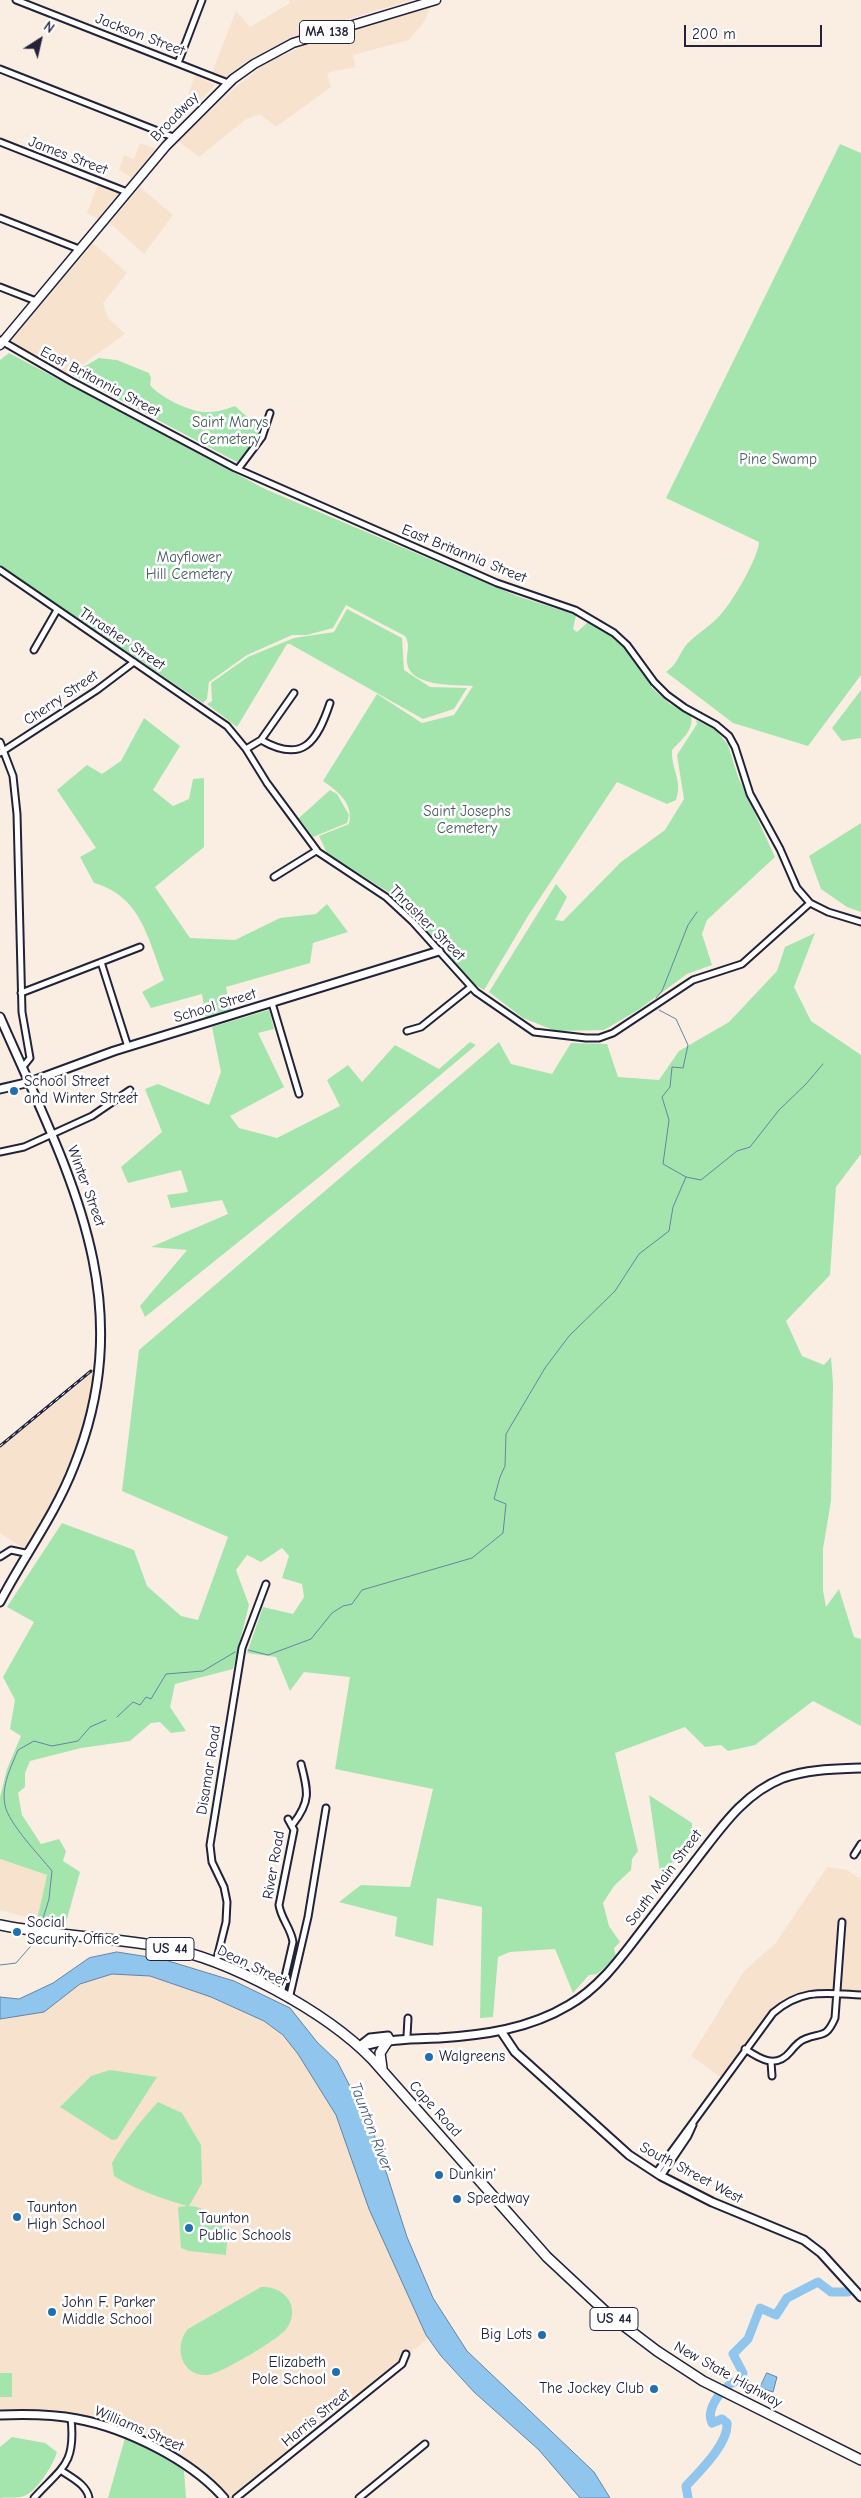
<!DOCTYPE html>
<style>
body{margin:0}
#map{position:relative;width:861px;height:2498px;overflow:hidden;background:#faeee2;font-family:"Comic Neue",sans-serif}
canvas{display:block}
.north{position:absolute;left:15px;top:15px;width:50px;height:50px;-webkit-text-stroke:4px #fff;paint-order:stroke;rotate:35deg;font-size:14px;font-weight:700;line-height:20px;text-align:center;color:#22223b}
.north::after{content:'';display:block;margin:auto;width:18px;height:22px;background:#22223b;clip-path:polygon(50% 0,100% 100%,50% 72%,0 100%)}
.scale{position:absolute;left:684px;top:25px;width:138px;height:22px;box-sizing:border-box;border:2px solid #22223b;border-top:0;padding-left:6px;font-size:15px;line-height:18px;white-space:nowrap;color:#22223b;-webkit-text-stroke:4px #fff;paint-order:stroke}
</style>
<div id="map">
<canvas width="861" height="2498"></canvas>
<div class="north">N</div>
<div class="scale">200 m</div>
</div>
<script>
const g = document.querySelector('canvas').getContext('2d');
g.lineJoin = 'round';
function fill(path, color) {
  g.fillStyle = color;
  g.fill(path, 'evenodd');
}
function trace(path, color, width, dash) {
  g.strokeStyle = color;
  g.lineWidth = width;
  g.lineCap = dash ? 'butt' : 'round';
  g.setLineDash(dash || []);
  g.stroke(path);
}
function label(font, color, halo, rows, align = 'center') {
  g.font = font + ' "Comic Neue",sans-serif';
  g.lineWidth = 5;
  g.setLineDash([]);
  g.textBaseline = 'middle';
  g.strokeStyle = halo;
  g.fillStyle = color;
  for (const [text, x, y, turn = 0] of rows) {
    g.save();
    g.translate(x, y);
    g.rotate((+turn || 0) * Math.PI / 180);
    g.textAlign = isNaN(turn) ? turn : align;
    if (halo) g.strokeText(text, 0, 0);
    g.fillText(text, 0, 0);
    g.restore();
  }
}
fill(new Path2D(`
 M289 0H412L311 30 278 44 244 63 217 85 212 72 236 11 250 27 290 3Z
 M431 6 424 22 409 40 353 55 355 67 327 73 331 87 276 127 260 114 245 120 199 157 178 141 236 87 266 63 306 45Z
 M195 75 215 85 193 107 185 104Z
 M140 143 156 149 132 178 119 170 124 155 134 159Z
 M98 184 119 194 98 219 87 213Z
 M140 187 173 215 144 254 110 223Z
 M93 243 127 273 103 303 108 318 125 334 68 375 13 343 12 340Z
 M95 1371 89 1405 77 1444 51 1505 25 1549 0 1533V1448Z
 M0 1859 47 1875 37 1920 0 1910Z
 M827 1867 847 1870 861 1879V2000L812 1997 779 2011 766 2025 729 2083 691 2056 744 1971 775 1944Z
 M110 1972 152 1974 200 1990 265 2018 294 2045 338 2115 430 2337 230 2497 196 2466 176 2453 125 2430 73 2415 0 2413V2016Z`), '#f7e2ce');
fill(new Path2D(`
 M840 144 861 153V675L808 746 733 723 666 672C680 662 678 653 689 642 699 632 712 625 721 614 733 601 758 558 759 542L666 498Z
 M9 353 265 489 517 596 576 615 573 629 577 632 588 622C617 627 636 662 652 684L651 687 670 704 691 715C694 731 682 739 672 750 671 769 683 781 676 800L667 804 617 782 528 916 484 990 472 983 449 955 446 945 438 942 393 895 327 853 319 836 349 824C354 804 338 791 323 781L377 694 422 723 454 715 473 686C456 685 410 687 407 663 406 652 411 646 405 636L346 605 333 628 307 635H292L247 655 209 682 207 699 203 703 0 566V360Z
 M99 358 117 360 149 373 151 378 150 385C161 398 191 413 209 412 217 412 227 409 235 406L263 431 257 442 237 462 71 374Z
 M347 609 402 638 404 670 430 687 467 688 454 709 423 719 290 644H287L237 727 207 704 212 701 211 683 248 657 294 638 334 632Z
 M861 690V738L842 741 832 728Z
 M144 718 180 746 153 790 173 806 189 799 193 779 204 778V847L155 887 190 938 235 940 280 918 316 914 327 904 348 932 313 943 310 963 226 987 231 1010 206 1018 202 994 151 1008 142 992 164 980C148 939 141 896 94 883L80 857 96 848 57 790 87 765 102 774 121 761Z
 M696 720 716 730 728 745 738 777 775 857 707 920 702 934 712 965 687 974 638 1010 604 1030 556 1031 523 1018 489 992 556 884 567 897 555 920 563 921 621 862 665 830 684 799 677 755 697 724Z
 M330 790 337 794 349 815 347 823 313 837 299 818Z
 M861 823V912L847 907 821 889 809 856Z
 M815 933 794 987 811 1021 861 1055V1154L836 1187 830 1275 786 1321 802 1356 824 1365 831 1357 833 1384 831 1501 823 1549V1590L826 1607 839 1589 854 1637 861 1639V1726L813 1701 755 1745 728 1751 721 1745 705 1747 685 1727 615 1753 638 1851 632 1859 631 1870 614 1886 603 1903 609 1926 620 1942 614 1948 616 1958 597 1974 589 1975 573 1993 555 1949 510 1952 498 1957 493 2017 480 2018 482 1907 437 1898 433 1946 395 1936 397 1917 339 1902 361 1885 410 1887 433 1789 335 1769 350 1677 304 1672 290 1691 276 1657 247 1653 263 1607 293 1614 304 1597 302 1584 282 1578 289 1556 282 1548 261 1562 247 1555 236 1570 249 1605 233 1669 175 1684 170 1707 186 1731 171 1733 160 1722 151 1723 130 1741 81 1748 30 1761 25 1773V1787L18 1793 22 1815 41 1844 59 1839 66 1851 63 1861 80 1872 65 1926 37 1920 47 1875 0 1859V1797L7 1769 21 1736 10 1729 15 1700 3 1677 34 1622 7 1607 62 1523 134 1550 147 1586 181 1616 198 1620 228 1537 122 1491 139 1350 499 1042 511 1064 552 1074 571 1043 607 1044 618 1077 659 1080 679 1051 729 1022 777 971 785 947Z
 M269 1010 274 1029 258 1033 284 1087 230 1116 239 1128 277 1138 340 1106 327 1080 348 1065 362 1082 395 1045 439 1069 470 1042 476 1045 323 1174 145 1317 140 1306 187 1250 151 1247 228 1214 222 1200 171 1208 167 1195 188 1192 181 1170 128 1183 121 1167 162 1132 145 1089 158 1084 209 1105 221 1072 212 1027Z
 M649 1795 692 1823V1848L660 1872Z
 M110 2070 157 2077 117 2139 112 2140 60 2107 91 2076Z
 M158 2102 182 2113 201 2145 202 2183 189 2206C203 2206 225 2219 227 2235 228 2241 226 2249 226 2255L189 2251 181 2248 178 2207 187 2206C161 2198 136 2190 114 2176L112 2163C124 2142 141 2120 158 2102Z
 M261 2287C273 2286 284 2291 290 2302 294 2311 292 2321 287 2328 281 2338 220 2374 208 2375 181 2377 173 2346 188 2329Z
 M0 2373H12V2397H0Z
 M12 2437 45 2443 57 2452C53 2465 35 2496 20 2497 13 2498 7 2497 0 2498V2447Z
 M125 2438 160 2455 184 2470 186 2498H108Z`), '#a4e5ae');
const water = new Path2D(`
 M117 1952 162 1959 234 1981 290 2008 317 2042 337 2061 373 2131 407 2237 433 2298 467 2351 594 2472 610 2498H580L539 2450 474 2392 441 2356 426 2335 369 2209 336 2115 298 2054 283 2035 264 2021 211 1997 150 1976 112 1974 80 1984 44 2012 0 2019V1997L19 1999 53 1983 89 1958Z
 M767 2373 777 2377 773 2392 760 2388Z`);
fill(water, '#90c5ed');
trace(water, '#6484a6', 1);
trace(new Path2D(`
 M656 998 662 991 688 925 697 912
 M659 1010 676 1019 688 1045 683 1068 672 1067 670 1087 662 1097 669 1120 663 1164 686 1177
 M248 1650 268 1655 311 1639 332 1613 343 1606 352 1604 362 1590 472 1558 503 1533 506 1504 494 1499 500 1477 505 1466 506 1434 545 1368 569 1336 615 1291 639 1254 669 1231 673 1207 686 1177 701 1180 737 1151 750 1147 779 1110 806 1084 823 1064
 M117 1717 133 1702 140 1705 146 1697 151 1699 166 1674 203 1671 235 1652
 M41 1925 49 1899 52 1871C40 1856 8 1823 5 1805 1 1786 11 1767 18 1750L34 1741 52 1746 78 1741 90 1727 106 1720
 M0 1965 16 1963 37 1939`), '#6484a6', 1);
trace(new Path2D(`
 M688 2498 686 2486C699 2472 729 2443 727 2423L722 2419 712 2423C706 2411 718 2394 728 2386 731 2382 738 2381 742 2379L743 2373 733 2354 748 2339 760 2308 776 2315 787 2298 818 2282 831 2292H848`), '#90c5ed', 9);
const street = new Path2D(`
 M16 0 228 83
 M178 63 202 0
 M0 69 173 137
 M0 142 127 192
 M0 218 79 249
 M0 287 36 301
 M0 340 71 381 235 468 497 583 575 610 614 633 627 645 654 682 667 695 685 708 716 725 729 736 735 747 750 794 780 849 797 888 810 903
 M238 469 262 437 270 413
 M0 570 227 726 246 749 267 783 318 852 386 897 413 922 476 992 534 1032 586 1038H599L613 1033 693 980 742 964 810 903 828 912 861 922
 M34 650 57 610
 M261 740C303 764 317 742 330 703
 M0 742 13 776 17 814 22 1012 30 1058 22 1068
 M246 749 261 740 294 693
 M0 753 97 690 134 662
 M274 877 316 851
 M101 962 128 1047
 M21 993 140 947
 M272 1003 299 1094
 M407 1031 421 1027 471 987
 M0 1152 24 1147 92 1116 130 1090
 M0 1557 11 1550 25 1553 29 1551
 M293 1824C311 1801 308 1791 301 1764
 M854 1855 861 1844
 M216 1962 226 1922 227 1902 224 1887 212 1862 210 1845 242 1648 266 1584
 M281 1994 293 1942C291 1928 281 1919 279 1905L294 1830 288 1819
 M289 1999 308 1917 326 1808
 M407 2036 408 2018
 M745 2049C760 2059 776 2069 790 2052 794 2047 799 2041 805 2039 822 2032 826 2039 835 2018L842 1922
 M771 2062 772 2076
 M656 2173 773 2013C802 1988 825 1993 861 1995
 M661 2176 688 2136 693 2125
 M62 2471C72 2478 87 2485 89 2498
 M34 2498C62 2467 76 2465 71 2418
 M236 2498 402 2364 406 2354
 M359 2498 425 2444`);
const secondary = new Path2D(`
 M0 1017C66 1169 142 1297 74 1466 55 1515 24 1556 0 1602
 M0 1089 30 1082 114 1051 439 951
 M501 2031 515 2052 629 2155 661 2176 712 2202 804 2240 821 2253 861 2297
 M361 2045 370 2038 388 2036
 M360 2047C387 2039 411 2039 439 2038 484 2035 529 2029 569 2005 597 1989 617 1963 636 1938 656 1912 676 1886 696 1860 721 1828 743 1794 783 1778 808 1769 835 1769 861 1768
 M0 2415C25 2414 52 2414 77 2419 126 2428 191 2460 224 2498`);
const primary = new Path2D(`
 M0 345 166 146 233 79 254 64 293 43 436 0`);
const highway = new Path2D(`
 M0 1925C54 1936 109 1937 163 1947 229 1959 325 2011 372 2059L547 2257 607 2313 657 2351 703 2381 861 2460
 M382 2068 380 2053 389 2039`);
trace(street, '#22223b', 9);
trace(secondary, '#22223b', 11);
trace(primary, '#22223b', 11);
trace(highway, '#22223b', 12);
trace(street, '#fff', 5);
trace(secondary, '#fff', 7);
trace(primary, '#fff', 8);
trace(highway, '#fff', 9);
const rail = new Path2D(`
 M0 1446 91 1371`);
trace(rail, '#22223b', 3);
trace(rail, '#fff', 1, [4]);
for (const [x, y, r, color] of [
 [14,1091,5,"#1f6fb2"],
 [17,1932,5,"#1f6fb2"],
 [429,2057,5,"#1f6fb2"],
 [439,2175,5,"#1f6fb2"],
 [457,2199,5,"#1f6fb2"],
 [17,2217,5,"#1f6fb2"],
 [189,2228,5,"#1f6fb2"],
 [52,2312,5,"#1f6fb2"],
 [542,2335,5,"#1f6fb2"],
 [336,2372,5,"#1f6fb2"],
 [654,2389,5,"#1f6fb2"]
]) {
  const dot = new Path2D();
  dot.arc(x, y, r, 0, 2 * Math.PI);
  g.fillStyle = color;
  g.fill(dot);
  trace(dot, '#fff', 2);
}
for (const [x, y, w] of [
 [327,32,55],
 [170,1949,48],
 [614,2319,48]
]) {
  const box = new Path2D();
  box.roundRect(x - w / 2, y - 11.5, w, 23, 4);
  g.fillStyle = '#fff';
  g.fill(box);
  trace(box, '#22223b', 1);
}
label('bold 14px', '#22223b', null, [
 ["MA 138",327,32],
 ["US 44",170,1949],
 ["US 44",614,2319]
]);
label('15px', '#22223b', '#fff', [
 ["Jackson Street",140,35,21],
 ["Broadway",175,117,-46],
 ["James Street",68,156,21],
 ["East Britannia Street",100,382,28],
 ["East Britannia Street",464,554,22],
 ["Thrasher Street",122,639,34],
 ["Cherry Street",61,698,-34],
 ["Thrasher Street",427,923,45],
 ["School Street",215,1006,-17],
 ["Winter Street",86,1186,70],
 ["Disamar Road",209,1770,-81],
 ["River Road",274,1865,-80],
 ["South Main Street",664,1878,-53],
 ["Dean Street",252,1966,26],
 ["Cape Road",435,2109,48],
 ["South Street West",691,2173,28],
 ["New State Highway",728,2375,29],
 ["Harris Street",316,2418,-39],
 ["Williams Street",139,2429,23]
]);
label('15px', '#495c5e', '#fff', [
 ["Saint Marys",230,423],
 ["Cemetery",230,440],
 ["Pine Swamp",778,460],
 ["Mayflower",189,558],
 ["Hill Cemetery",189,575],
 ["Saint Josephs",467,812],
 ["Cemetery",467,829]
]);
label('15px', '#22223b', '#fff', [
 ["School Street",24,1082],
 ["and Winter Street",24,1099],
 ["Social",27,1923],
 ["Security Office",27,1940],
 ["Walgreens",439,2057],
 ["Dunkin'",449,2175],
 ["Speedway",467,2199],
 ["Taunton",27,2208],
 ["High School",27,2225],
 ["Taunton",199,2219],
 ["Public Schools",199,2236],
 ["John F. Parker",62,2303],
 ["Middle School",62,2320],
 ["Big Lots",532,2335,"right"],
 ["Elizabeth",326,2363,"right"],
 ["Pole School",326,2380,"right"],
 ["The Jockey Club",644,2389,"right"]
], 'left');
label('italic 16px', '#485b79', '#fff', [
 ["Taunton River",371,2127,69]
]);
</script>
